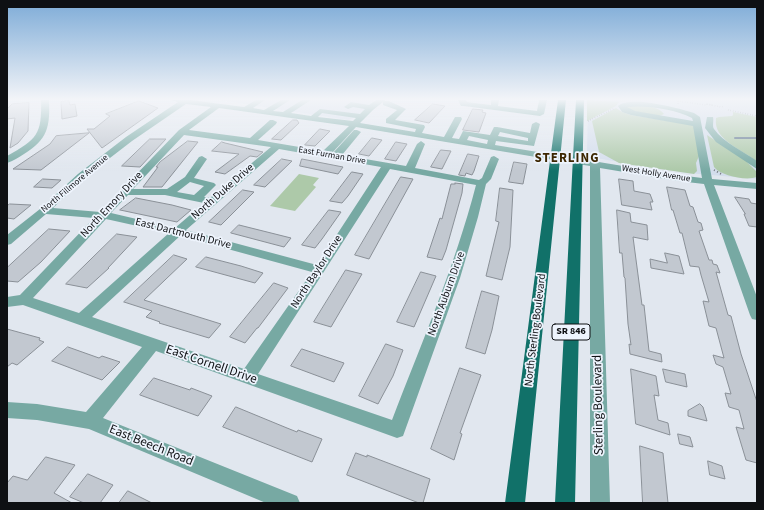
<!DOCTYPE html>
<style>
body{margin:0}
#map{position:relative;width:764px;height:510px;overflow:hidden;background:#e1e7ef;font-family:"Source Sans 3",sans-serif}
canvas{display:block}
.frame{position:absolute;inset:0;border:8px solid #0e1013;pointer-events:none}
</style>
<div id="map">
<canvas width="764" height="510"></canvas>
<div class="frame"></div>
</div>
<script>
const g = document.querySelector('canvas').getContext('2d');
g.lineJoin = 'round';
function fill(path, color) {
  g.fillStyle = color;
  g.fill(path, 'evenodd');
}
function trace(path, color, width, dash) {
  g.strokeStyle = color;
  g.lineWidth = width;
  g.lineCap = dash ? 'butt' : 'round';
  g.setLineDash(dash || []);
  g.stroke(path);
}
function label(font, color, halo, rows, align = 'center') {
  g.font = font + ' "Source Sans 3",sans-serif';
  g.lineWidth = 3.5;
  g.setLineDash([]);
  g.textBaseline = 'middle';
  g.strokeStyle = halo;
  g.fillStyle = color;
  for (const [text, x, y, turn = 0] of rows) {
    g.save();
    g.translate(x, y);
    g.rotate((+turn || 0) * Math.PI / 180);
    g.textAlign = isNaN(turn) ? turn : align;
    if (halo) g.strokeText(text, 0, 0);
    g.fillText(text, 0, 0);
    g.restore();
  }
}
fill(new Path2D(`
 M218 100H375L356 117 348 120Z
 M588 100H757V179L688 173 589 157 587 151Z`), '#d3ddec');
fill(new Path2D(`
 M587 100 626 102H619L616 106 587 121Z
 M627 105C637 104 658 105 664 114L659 116 627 110Z
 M616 108 622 112 631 115 692 125 694 127 699 156 696 163 697 171 694 174 619 163 599 152 592 121Z
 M733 112 757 117V162C743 149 713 141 716 118L719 117 732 116 733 115Z
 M707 135 745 160 757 172V177C746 181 721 176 714 167Z
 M299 174 319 178 313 185 316 187 295 211 270 206Z`), '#adc9a9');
trace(new Path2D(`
 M735 138H757`), '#5c738b', 2);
const building = new Path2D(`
 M69 101 70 105 75 104 77 116 62 119 61 102Z
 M139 101 158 108 102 148 87 129H94L110 116 106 114Z
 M29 103 28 131 18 143 10 148 15 118 7 119V109L12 104Z
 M433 104 445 106 429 123 415 120Z
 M473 109 483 110 482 112 486 113 479 132 463 130Z
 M293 120H297L299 123 281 140 272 139Z
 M320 129 330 131 315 146 305 145Z
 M89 133 41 170 13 169 50 144 56 136Z
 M372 138 382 140 369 156 359 154Z
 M150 139H166L140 167 122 166Z
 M188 141 198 142 162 187H143L158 167H156L160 162Z
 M222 142 225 143 263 152 257 157 250 156 225 174 215 172 239 154 212 151Z
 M396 142 407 144 396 161 385 159Z
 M441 150 451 151 442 169 431 167Z
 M468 154 479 156 474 171 472 175 466 173 465 176 459 175Z
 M282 159 292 161 265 187 254 185Z
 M302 159 343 167 338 174 300 166Z
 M514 162 527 164 523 184 509 182Z
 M352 172 363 174 348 196 342 203 330 201Z
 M401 177 413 179 369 259 355 255Z
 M43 179 61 180 52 188 34 187Z
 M619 179 633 181 634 191 650 194 653 202H650L652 210 622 205Z
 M455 183 463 184 462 193 446 250 442 260 427 257 440 218 442 219 451 184H455Z
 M667 187 685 190 690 206 693 207 698 222 701 223 703 230 699 231 700 234 709 260H712L713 264 717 265 720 273 716 272 728 315 731 316 741 354 757 402V463L746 460 736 427 744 429 739 410 729 407 725 393 731 394 723 367 716 364 713 355 724 358 716 328 709 326 703 301 709 302 701 275 699 267 690 266 682 233H680L673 210H672Z
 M500 188 513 190 510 247 502 280 486 276 499 222 496 221Z
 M243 190 254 192 221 225 209 222Z
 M735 197 749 199 751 203 757 204V227L749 226 744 214H745Z
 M136 198 172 205 191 210 177 222 120 210Z
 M10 204 31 205 14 219 7 218V206Z
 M329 210 341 212 322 239 315 248 302 245Z
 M617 210 630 213 631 222 647 225 648 240 633 237 642 305H644L649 351 661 354 662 362 630 354 629 344 631 345 628 324 625 278 624 277 622 253H620Z
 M239 225 291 238 284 247 231 233Z
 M49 229 70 231 41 262 18 282 7 281V268Z
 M117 234 137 237 108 268H109L87 288 66 284Z
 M665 253 679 256 684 274 651 268 650 259 667 263Z
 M174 255 187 259 144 300 221 324 209 338 159 323 160 322 146 317 152 311 124 302Z
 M206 257 241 266 263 273 255 283 196 267Z
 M346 270 362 274 331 327 314 322Z
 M421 272 436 276 414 327 397 322Z
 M274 283 288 288 258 328H257L245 343 230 337Z
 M482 291 499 296 492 330 485 354 466 348Z
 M7 329 40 338 39 340 44 342 17 365 12 363 7 367Z
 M386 344 403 350 393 376 378 404 359 396Z
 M68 347 99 358 102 356 120 362 102 380 52 361Z
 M302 349 344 363 334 382 291 366Z
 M460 368 481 375 460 433 462 434 454 460 431 449Z
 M631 369 656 376 659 396 654 395 658 420 668 423 670 435 636 424Z
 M663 369 685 374 687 387 666 382Z
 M154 378 190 390 191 388 212 396 198 416 140 395Z
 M700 404 703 407 707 421 688 416V411Z
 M236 407 287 428 297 432 298 430 322 439 312 462 223 427Z
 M678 434 690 437 693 447 680 444Z
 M640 446 663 453 668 503H643Z
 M356 453 367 457V455L430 479 423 503H419L347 475Z
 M46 457 75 465 54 493 72 503H7V483L13 476 27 480Z
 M708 461 722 466 725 479 710 475Z
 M88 474 113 485 100 503H84L70 497Z
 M128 491 152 503H119Z`);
fill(building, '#c2c8d0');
trace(building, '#8a9097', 1);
trace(new Path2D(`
 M678 104V101L706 105
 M712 105 706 104 721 107 724 106
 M728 110 757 116
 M588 121 615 108`), '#75797e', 1.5, [0.5, 2]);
trace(new Path2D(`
 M714 170 723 175`), '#75797e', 2, [1, 2.5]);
fill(new Path2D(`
 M41 100H49C50 127 48 139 24 154 19 157 13 161 7 163V156C37 139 42 135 41 100Z
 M171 100H191L244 107 256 100H265L253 108 264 110 281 100H290L273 111 283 112 302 100H311L291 113 311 116 320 109 360 114 365 109 353 107 348 109 344 107 351 102 369 105 376 100H385L384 101H389L406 109 395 120 424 125 425 127 422 133 444 137 455 117H461L462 119 452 138 459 139 463 131 490 135 494 127H497L530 133 532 124 536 122 540 124 534 146 496 141 495 145 678 175 702 178 693 126 631 115 622 112 618 106C631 95 678 108 694 113L700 117 712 179 757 183V189L714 185 757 297V320L752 319 750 315 704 184 678 181 600 168 610 503H590V166L356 127 332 153H333L354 130H357L361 132 342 155 406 166 417 144 421 141 425 144 415 168 479 180 482 178 491 157 494 156 499 159 491 179 486 184 478 217 460 278 403 436 397 438 156 351 103 418 297 496 300 503H266L89 429 37 420 7 418V402L37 404 86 412 142 347 23 305 7 307V297L20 295 94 218 46 214 11 244 7 245V235L40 209 78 174 126 137 178 102ZM383 102V105L397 110 386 119V123L416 129 415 132 360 123 373 110ZM186 104 211 107 179 130 100 212 53 208 84 178 132 141ZM627 107C647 105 674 109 692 118L693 121 635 111ZM219 108 349 126 323 151 258 140 276 124 277 122 273 120H270L250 138 189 130ZM322 113 356 118 353 121 318 117ZM500 132 528 138V141L498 136ZM184 135 271 147 210 198 204 197 216 185 214 183 194 178 207 159 202 156 199 157 185 177 167 189H133ZM469 136 488 140 487 144 467 140ZM279 149 381 167 317 265 186 230ZM390 169 476 185C455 266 422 342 392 420L258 374ZM190 182 204 186 194 195 177 192ZM128 195H165L204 203 175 228 111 213ZM106 219 169 233 79 313 33 298ZM180 236 312 272 244 369 92 317Z
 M458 100H466L467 102 491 105V100H499L498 106 537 111 539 100H547L544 114 540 116 464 106H461Z
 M707 117H713C714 121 712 126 714 129 723 142 744 152 757 161V169L716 142 705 128Z`), '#77a9a3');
fill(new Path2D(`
 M558 100H566L525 503H505Z
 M576 100H584L575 503H555Z`), '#117169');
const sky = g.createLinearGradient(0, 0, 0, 171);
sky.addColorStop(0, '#7dabd7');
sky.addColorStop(0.58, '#f2f4f8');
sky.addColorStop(1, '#f2f4f800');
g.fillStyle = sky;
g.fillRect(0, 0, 764, 171);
label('9px', '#0e1013', '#eef4fd', [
 ["East Furman Drive",332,156,10],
 ["West Holly Avenue",656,174,9],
 ["North Fillmore Avenue",75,184,-40]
]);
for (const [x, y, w] of [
 [571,332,38]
]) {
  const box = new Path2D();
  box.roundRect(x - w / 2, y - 8, w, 16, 3);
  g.fillStyle = '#eef4fd';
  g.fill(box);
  trace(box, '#0e1013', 1);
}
label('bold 10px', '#0e1013', null, [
 ["SR 846",571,332]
]);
label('11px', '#0e1013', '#eef4fd', [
 ["North Duke Drive",223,192,-41],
 ["North Emory Drive",112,205,-47],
 ["East Dartmouth Drive",183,234,14],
 ["North Baylor Drive",317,272,-57],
 ["North Auburn Drive",447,294,-70],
 ["North Sterling Boulevard",536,330,-83]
]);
g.letterSpacing = '1px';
label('bold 13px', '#3d2702', '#eef4fd', [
 ["STERLING",567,159]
]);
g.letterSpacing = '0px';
label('13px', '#0e1013', '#eef4fd', [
 ["East Cornell Drive",211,365,19],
 ["Sterling Boulevard",599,405,-91],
 ["East Beech Road",151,446,22]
]);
</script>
